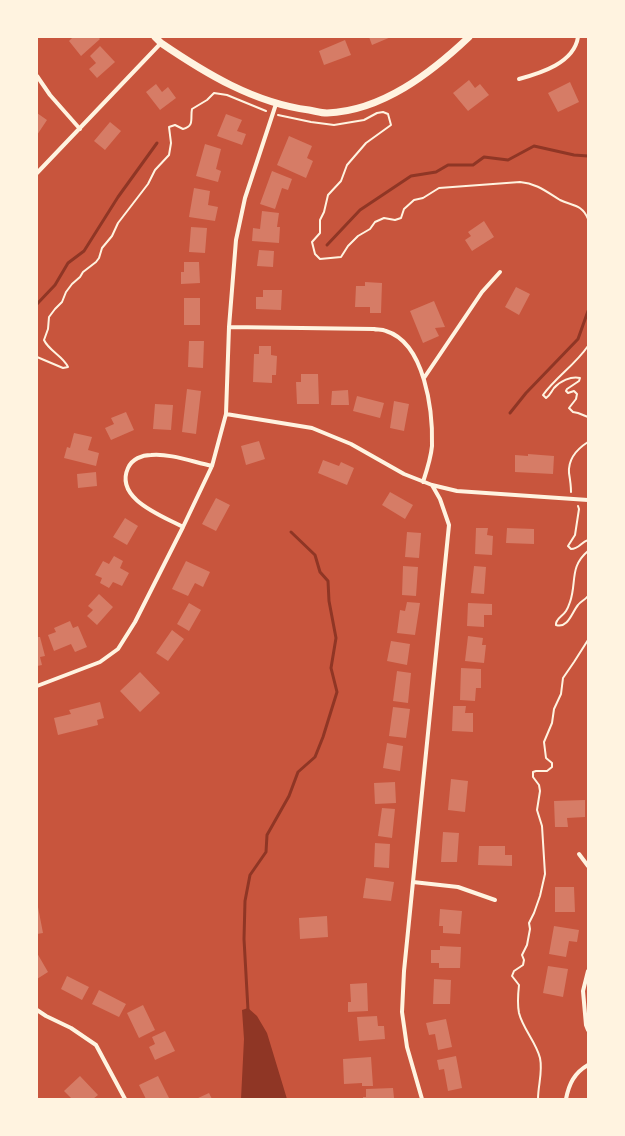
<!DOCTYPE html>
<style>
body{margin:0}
#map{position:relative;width:625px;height:1136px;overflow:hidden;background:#c8553d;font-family:"Archivo Narrow",sans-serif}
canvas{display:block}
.frame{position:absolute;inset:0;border:38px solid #fff3e0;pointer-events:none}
</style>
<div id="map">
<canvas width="625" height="1136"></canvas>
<div class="frame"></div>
</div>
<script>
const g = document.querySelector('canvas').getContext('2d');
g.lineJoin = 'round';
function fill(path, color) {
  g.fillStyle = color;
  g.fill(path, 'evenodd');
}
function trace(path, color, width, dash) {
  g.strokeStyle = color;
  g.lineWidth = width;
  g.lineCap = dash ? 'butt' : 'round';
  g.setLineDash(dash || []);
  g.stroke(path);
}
fill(new Path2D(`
 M248 1008 257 1016 267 1033 287 1099H241L244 1039 242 1010Z`), '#8f3625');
trace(new Path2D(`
 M327 245 360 210 411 176 436 172 448 165H473L484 157 508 160 534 146 574 155 588 156
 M37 304 55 285 68 263 84 251 118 197 157 143
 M510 413 526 393 578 339 588 311
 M248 1010 244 939 245 901 250 875 266 852 267 835 289 796 298 772 315 757 323 737 337 692 331 668 336 638 329 601 328 581 320 572 315 555 291 532`), '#8f3625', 3);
fill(new Path2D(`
 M73 37H98L100 39 81 56 69 41Z
 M369 37H391L372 45Z
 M345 40 351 55 324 65 319 51Z
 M100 46 115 62 97 78 89 69 96 63 90 56Z
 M469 80 475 88 480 84 489 95 468 111 453 93Z
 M570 82 579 102 558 112 548 93Z
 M156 84 162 92 168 87 176 98 160 110 146 92Z
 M37 113 47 120 37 135Z
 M226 114 242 120 237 131 246 134 242 145 217 136Z
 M110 122 121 131 105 150 94 141Z
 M289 136 312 146 307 158 313 161 306 178 277 165Z
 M205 144 221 149 216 169 221 171 218 182 196 176Z
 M272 171 292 179 288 190 282 188 275 209 260 204Z
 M194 188 210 191 208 205 218 207 215 221 189 217Z
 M262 211 279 213 277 227H280L279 243 252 241 253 228 260 229Z
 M484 221 494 237 472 251 465 240 471 236 468 232Z
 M191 227 207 228 205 253 189 252Z
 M259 250 274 251 273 267 257 266Z
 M184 262H199L200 283 181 284V272H184Z
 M365 282 382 283 381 313H370V307H355L356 286H365Z
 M516 287 530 294 519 315 505 307Z
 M263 290H282L281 310 256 309V297H263Z
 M184 298H200V325H184Z
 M434 301 445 327 435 328 439 336 423 343 410 311Z
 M189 341H204L203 368 188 367Z
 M259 346H271V355L277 356 276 375H272V383L253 382 254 354H259Z
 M301 374H318L319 404H297L296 382H301Z
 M187 389 201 391 196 434 182 432Z
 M348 390 349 405H331L332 391Z
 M357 396 384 403 380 418 353 411Z
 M394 401 409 404 404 431 390 428Z
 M155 404 173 405 171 430 153 429Z
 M126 412 134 430 111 440 105 428 114 424 111 418Z
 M74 433 92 437 88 450 99 453 96 466 64 458 67 447 70 448Z
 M259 441 265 459 246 465 241 446Z
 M528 454 554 456 553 474 515 472V455L528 456Z
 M323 460 339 466 341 462 354 468 347 485 318 473Z
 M96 472 97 486 78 488 77 474Z
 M390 492 413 505 405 519 382 505Z
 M216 498 230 505 216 531 202 524Z
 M125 518 138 526 127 545 113 537Z
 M476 528H488L487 535 493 536 492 555 475 554Z
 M507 528 534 529V544L506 543Z
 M407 532 421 533 419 558 405 557Z
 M114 556 123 561 120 568 129 573 122 586 113 582 109 588 100 583 102 578 95 575 103 561 109 564Z
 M186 561 210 572 203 587 195 583 188 596 172 589Z
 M403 566 418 567 416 596 402 595Z
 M474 566 486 567 484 594 471 593Z
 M99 594 113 607 97 625 87 616 93 610 88 606Z
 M407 602 420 603 415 635 397 633 400 610 405 611Z
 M189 603 201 610 189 631 177 624Z
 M468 603 492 604V615H484V627L467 626Z
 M70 621 73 628 78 626 87 647 75 652 71 644 54 651 48 635 56 632 54 628Z
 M172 630 184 639 168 661 156 653Z
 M468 636 483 638 482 645H486L484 663 465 661Z
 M37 637H40L45 656 40 657 42 665 37 666Z
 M391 641 410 644 407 665 387 661Z
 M461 668 481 669V688H476L475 701 460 700Z
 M397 671 411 673 408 703 393 701Z
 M140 672 160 693 140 712 120 691Z
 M100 702 104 718 97 720 98 725 58 735 54 718 71 714 69 710Z
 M453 706H466L465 713H473V732L452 731Z
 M393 707 410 709 406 738 389 736Z
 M387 743 403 746 400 771 383 768Z
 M451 779 468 781 465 812 448 810Z
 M395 782 396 803 375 804 374 783Z
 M585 800V817L567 818 568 827H555L554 801Z
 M382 808 395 809 392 838 378 836Z
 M443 832 459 833 457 862H441Z
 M375 843 390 844 389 868 374 867Z
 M479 846H505V855H512V866L478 865Z
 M366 878 394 882 391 901 363 898Z
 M555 887H574L575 912H555Z
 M37 902 43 933 37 934Z
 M440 909 462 911 460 934 443 933V926H439Z
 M327 916 328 937 300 939 299 918Z
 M554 926 579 930 577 942 569 941 566 957 549 954Z
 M440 946 461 947 460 968H439V963H431V950H440Z
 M37 953 48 972 37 979Z
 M548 966 568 969 563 997 543 993Z
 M67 976 89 987 82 1000 61 989Z
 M434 979 451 980 450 1004H433Z
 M367 983 368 1011 348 1012V1002H351L350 984Z
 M99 990 126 1004 119 1017 92 1004Z
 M143 1005 155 1030 139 1038 127 1013Z
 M377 1016 378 1026H384L385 1039 359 1041 357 1017Z
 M446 1019 452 1047 438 1050 435 1034 429 1035 426 1023Z
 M165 1031 175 1051 155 1060 149 1047 155 1044 152 1037Z
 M456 1056 462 1088 448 1091 444 1069 439 1070 437 1060Z
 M371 1057 373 1086H362V1083L344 1084 343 1059Z
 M80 1076 98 1095 93 1099H72L64 1091Z
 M158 1076 169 1098 146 1099 139 1085Z
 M393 1088 394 1098 363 1099V1097H366V1089Z
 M209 1093 212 1099H196Z`), '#d67c66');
trace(new Path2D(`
 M278 115 311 122 334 125 364 120 377 113 383 112 388 114 391 125 366 143 347 165 341 181 328 195 324 212 320 220V233L312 242 315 254 320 259 341 257 348 246 358 236 370 229 375 222 384 218 395 220 401 218 404 209 414 200 423 198 439 188 520 182C536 183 547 192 560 200 572 206 582 204 588 219
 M588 346C575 365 556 377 543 395L546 398C550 396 551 392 554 388 560 381 571 376 580 378L579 381 567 389 566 391 568 393 574 391 577 394 576 399 569 408 573 412 578 413 588 417
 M37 357 63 368 68 367C63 356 49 351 44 340L48 329 49 317 55 309 62 302 66 292 72 284 80 277 83 272 96 262 99 258 102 248 112 236 118 223 148 184 155 170 169 155 171 143 169 127 175 125 183 129C195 126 190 118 192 109L207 100 214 93 227 95 266 111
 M571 492C571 485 570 479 569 473 568 459 577 449 588 442
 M578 506 579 509 575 535 568 546 571 549C579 549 581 542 588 540
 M588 551C569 567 577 582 570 602 569 605 568 608 566 611 563 616 555 619 556 625 568 629 572 612 578 605 581 601 585 600 588 596
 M538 1099C538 1085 543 1072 540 1058 536 1042 523 1029 519 1013 517 1003 518 994 519 985L512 976 514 971 523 965 524 960 522 955 527 945 530 929 529 923 534 913 540 896 545 874 542 826 537 810 540 791 539 785 533 777V772L536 771H547L552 767V763L546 758 544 742 552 723 554 709 561 694 563 678 574 662 588 640`), '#fff3e0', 2);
trace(new Path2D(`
 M37 76 50 95 80 129
 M519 79C541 73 574 63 578 37
 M37 173 161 43
 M229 327 374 329C377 330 382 329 386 331 425 343 433 411 432 446 431 458 427 470 423 482
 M424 378 482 292 500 272
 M226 414 312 428 351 444 404 474 432 485 457 491 588 500
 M183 527C163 516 114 499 128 468 132 459 142 455 151 455 169 453 193 462 212 466
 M37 686 100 662 118 649 135 622 183 527 212 466 226 414 229 327 236 240 245 198 276 104
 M579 854 588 866
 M413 882 458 887 495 900
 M588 971 583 991 586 1025 588 1030
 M37 1010 46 1016 71 1028 96 1045 125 1099
 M422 1099 407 1047 402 1012 404 971 449 525 440 499 432 485
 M566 1099C569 1084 574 1073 588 1065`), '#fff3e0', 4);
trace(new Path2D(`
 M155 37 161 43C205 73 254 103 309 110 315 111 321 113 327 113 382 111 431 73 469 37`), '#fff3e0', 7);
</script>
